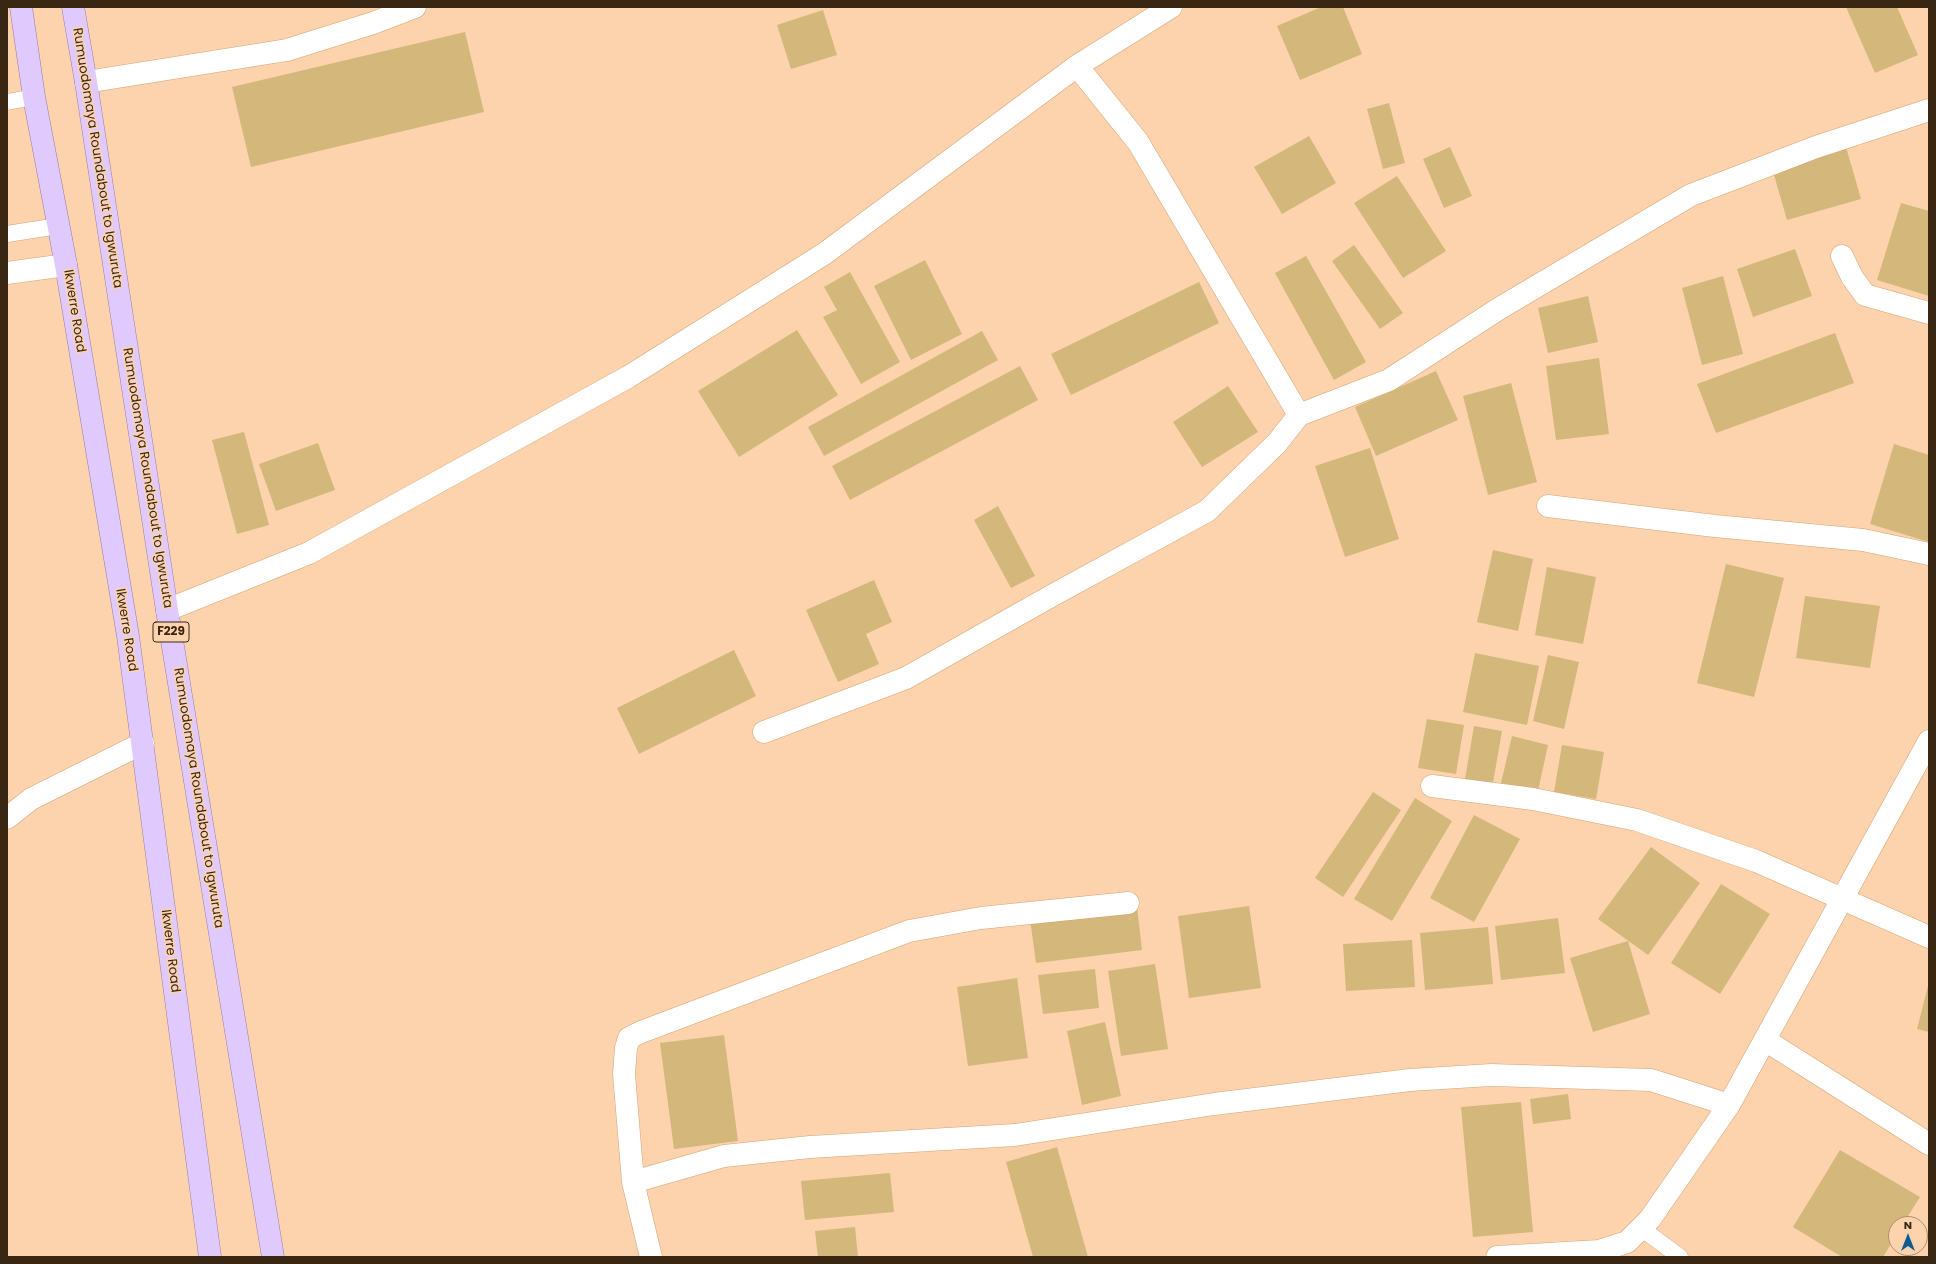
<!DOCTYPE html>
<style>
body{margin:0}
#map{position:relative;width:1936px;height:1264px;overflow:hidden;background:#fcd3ad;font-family:Poppins,sans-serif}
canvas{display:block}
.frame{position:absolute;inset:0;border:8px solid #3a2713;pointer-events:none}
.north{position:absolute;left:1888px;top:1216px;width:40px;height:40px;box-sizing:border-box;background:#fcd3ad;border:1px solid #ae8e6f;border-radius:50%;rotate:0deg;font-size:11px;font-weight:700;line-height:16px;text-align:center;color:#3a2713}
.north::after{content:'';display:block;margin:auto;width:14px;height:18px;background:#0e5c8f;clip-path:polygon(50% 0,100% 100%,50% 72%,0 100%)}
</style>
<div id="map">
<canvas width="1936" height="1264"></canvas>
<div class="frame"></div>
<div class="north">N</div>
</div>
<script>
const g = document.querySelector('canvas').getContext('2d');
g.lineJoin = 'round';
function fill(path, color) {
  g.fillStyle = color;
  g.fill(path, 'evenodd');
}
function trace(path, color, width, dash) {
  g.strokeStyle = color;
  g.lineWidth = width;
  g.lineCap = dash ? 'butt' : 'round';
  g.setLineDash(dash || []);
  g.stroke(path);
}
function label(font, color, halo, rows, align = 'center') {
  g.font = font + ' Poppins,sans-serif';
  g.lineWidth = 3;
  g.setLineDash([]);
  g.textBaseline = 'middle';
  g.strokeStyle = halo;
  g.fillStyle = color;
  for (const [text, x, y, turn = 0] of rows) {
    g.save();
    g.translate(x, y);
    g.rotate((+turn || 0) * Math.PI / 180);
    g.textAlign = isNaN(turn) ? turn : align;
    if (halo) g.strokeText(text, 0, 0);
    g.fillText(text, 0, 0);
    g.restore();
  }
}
fill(new Path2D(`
 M1321 7H1343L1362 54 1300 80 1277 26Z
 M1846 7H1897L1918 55 1875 73Z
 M823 10 837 55 791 69 777 25Z
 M465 32 484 112 251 167 232 87Z
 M1389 103 1405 163 1383 169 1367 109Z
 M1309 136 1336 183 1282 214 1254 167Z
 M1450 147 1472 196 1444 208 1423 159Z
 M1846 147 1861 199 1787 220 1772 168Z
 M1397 176 1446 251 1403 278 1354 203Z
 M1901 203 1929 211V296L1877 280Z
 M1354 245 1403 313 1380 329 1332 261Z
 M1795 249 1812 296 1753 317 1737 269Z
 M1306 256 1366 362 1334 380 1275 273Z
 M925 260 962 334 911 360 874 286Z
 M850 272 900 362 861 384 823 317 837 310 824 287Z
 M1723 276 1743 354 1702 365 1682 288Z
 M1199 282 1219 323 1071 395 1051 354Z
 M1588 296 1598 342 1548 353 1538 308Z
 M797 330 838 395 739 457 698 391Z
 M982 331 998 360 824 456 808 427Z
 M1835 333 1854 383 1716 433 1697 384Z
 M1599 358 1609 434 1556 440 1546 366Z
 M1020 366 1038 400 850 500 832 466Z
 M1436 371 1458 420 1376 456 1355 407Z
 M1511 383 1537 482 1488 495 1463 396Z
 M1228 386 1258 432 1202 467 1173 422Z
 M244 432 269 525 237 534 212 440Z
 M318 443 335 490 276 511 259 464Z
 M1894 444 1929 455V542L1870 524Z
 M1370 448 1399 539 1345 557 1315 466Z
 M998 506 1035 576 1011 588 974 520Z
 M1493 550 1533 559 1518 631 1477 622Z
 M1726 564 1784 578 1754 697 1697 683Z
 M1547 567 1596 577 1583 644 1535 635Z
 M874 580 892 622 866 634 879 664 838 682 806 610Z
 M1805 596 1880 606 1870 668 1796 658Z
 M734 650 756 696 639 754 617 708Z
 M1475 653 1539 666 1527 725 1463 712Z
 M1548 655 1579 662 1564 729 1533 721Z
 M1427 719 1464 725 1456 774 1418 768Z
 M1474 726 1502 731 1493 783 1465 779Z
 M1512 736 1548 745 1538 791 1501 783Z
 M1562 745 1604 752 1596 799 1554 792Z
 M1373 792 1401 810 1343 897 1315 878Z
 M1415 798 1452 821 1392 921 1354 899Z
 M1474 815 1520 839 1474 922 1430 898Z
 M1651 847 1700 883 1648 955 1598 919Z
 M1721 884 1770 914 1720 994 1671 963Z
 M1249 906 1261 988 1189 998 1178 916Z
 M1137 907 1142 950 1036 963 1030 919Z
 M1558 918 1565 973 1501 980 1495 926Z
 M1488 927 1493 984 1425 990 1420 933Z
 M1412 940 1415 987 1346 991 1343 944Z
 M1628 941 1650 1014 1593 1032 1570 958Z
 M1155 964 1168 1049 1121 1056 1108 971Z
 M1095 969 1099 1008 1043 1014 1038 975Z
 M1017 978 1028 1058 968 1066 957 987Z
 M1928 986H1929V1032L1917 1029Z
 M1105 1022 1121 1096 1082 1105 1067 1031Z
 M724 1035 738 1141 674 1149 660 1043Z
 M1568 1094 1571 1119 1533 1124 1530 1099Z
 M1521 1102 1533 1232 1473 1237 1461 1107Z
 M1057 1147 1088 1257H1033L1006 1162Z
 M1840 1150 1920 1197 1903 1224H1896V1236L1883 1257H1842L1793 1227Z
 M890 1173 894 1212 805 1220 801 1181Z
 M855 1227 858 1257H818L815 1231Z`), '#d4b77a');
const service = new Path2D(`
 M7 102 34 97
 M7 234 58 226
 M1641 1228 1680 1257`);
const minor = new Path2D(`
 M1077 66 1138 142 1299 415
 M86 82 287 50 373 23 415 7
 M1842 256 1852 277 1865 295 1929 313
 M7 273 66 265
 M1548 506 1715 526 1863 540 1929 554
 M167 610 309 553 628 377 824 254 1077 66 1171 7
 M764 732 906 678 1053 595 1207 511 1277 443 1299 415 1389 380 1500 308 1691 195 1816 147 1929 110
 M1432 786 1533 799 1637 820 1756 861 1929 937
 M7 818 31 799 143 743
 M1765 1040 1929 1144
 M633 1182 724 1156 810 1147 1015 1135 1214 1104 1410 1080 1491 1075 1651 1080 1729 1105
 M651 1257 633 1182 624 1074 626 1048 629 1038 641 1032 909 931 981 918 1128 903
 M1497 1257 1599 1251 1627 1242 1650 1219 1729 1105 1929 741`);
const primary = new Path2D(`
 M21 7 34 97 66 265 128 636 210 1257
 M73 7 86 82 167 610 273 1257`);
trace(service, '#d4a273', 17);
trace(minor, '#d4a273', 23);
trace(primary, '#997aaa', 23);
trace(service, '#fff', 16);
trace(minor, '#fff', 22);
trace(primary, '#e0cafd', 22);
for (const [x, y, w] of [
 [171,632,36]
]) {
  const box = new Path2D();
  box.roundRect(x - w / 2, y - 10, w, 20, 3);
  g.fillStyle = '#fcd3ad';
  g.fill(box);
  trace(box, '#3a2713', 1);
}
label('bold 12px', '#3a2713', null, [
 ["F229",171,632]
]);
label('13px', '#3a2713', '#fcd3ad', [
 ["Rumuodomaya Roundabout to Igwuruta",97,158,81],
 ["Ikwerre Road",74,311,81],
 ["Rumuodomaya Roundabout to Igwuruta",147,478,81],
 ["Ikwerre Road",126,630,81],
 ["Rumuodomaya Roundabout to Igwuruta",198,798,81],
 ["Ikwerre Road",170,951,83]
]);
</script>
